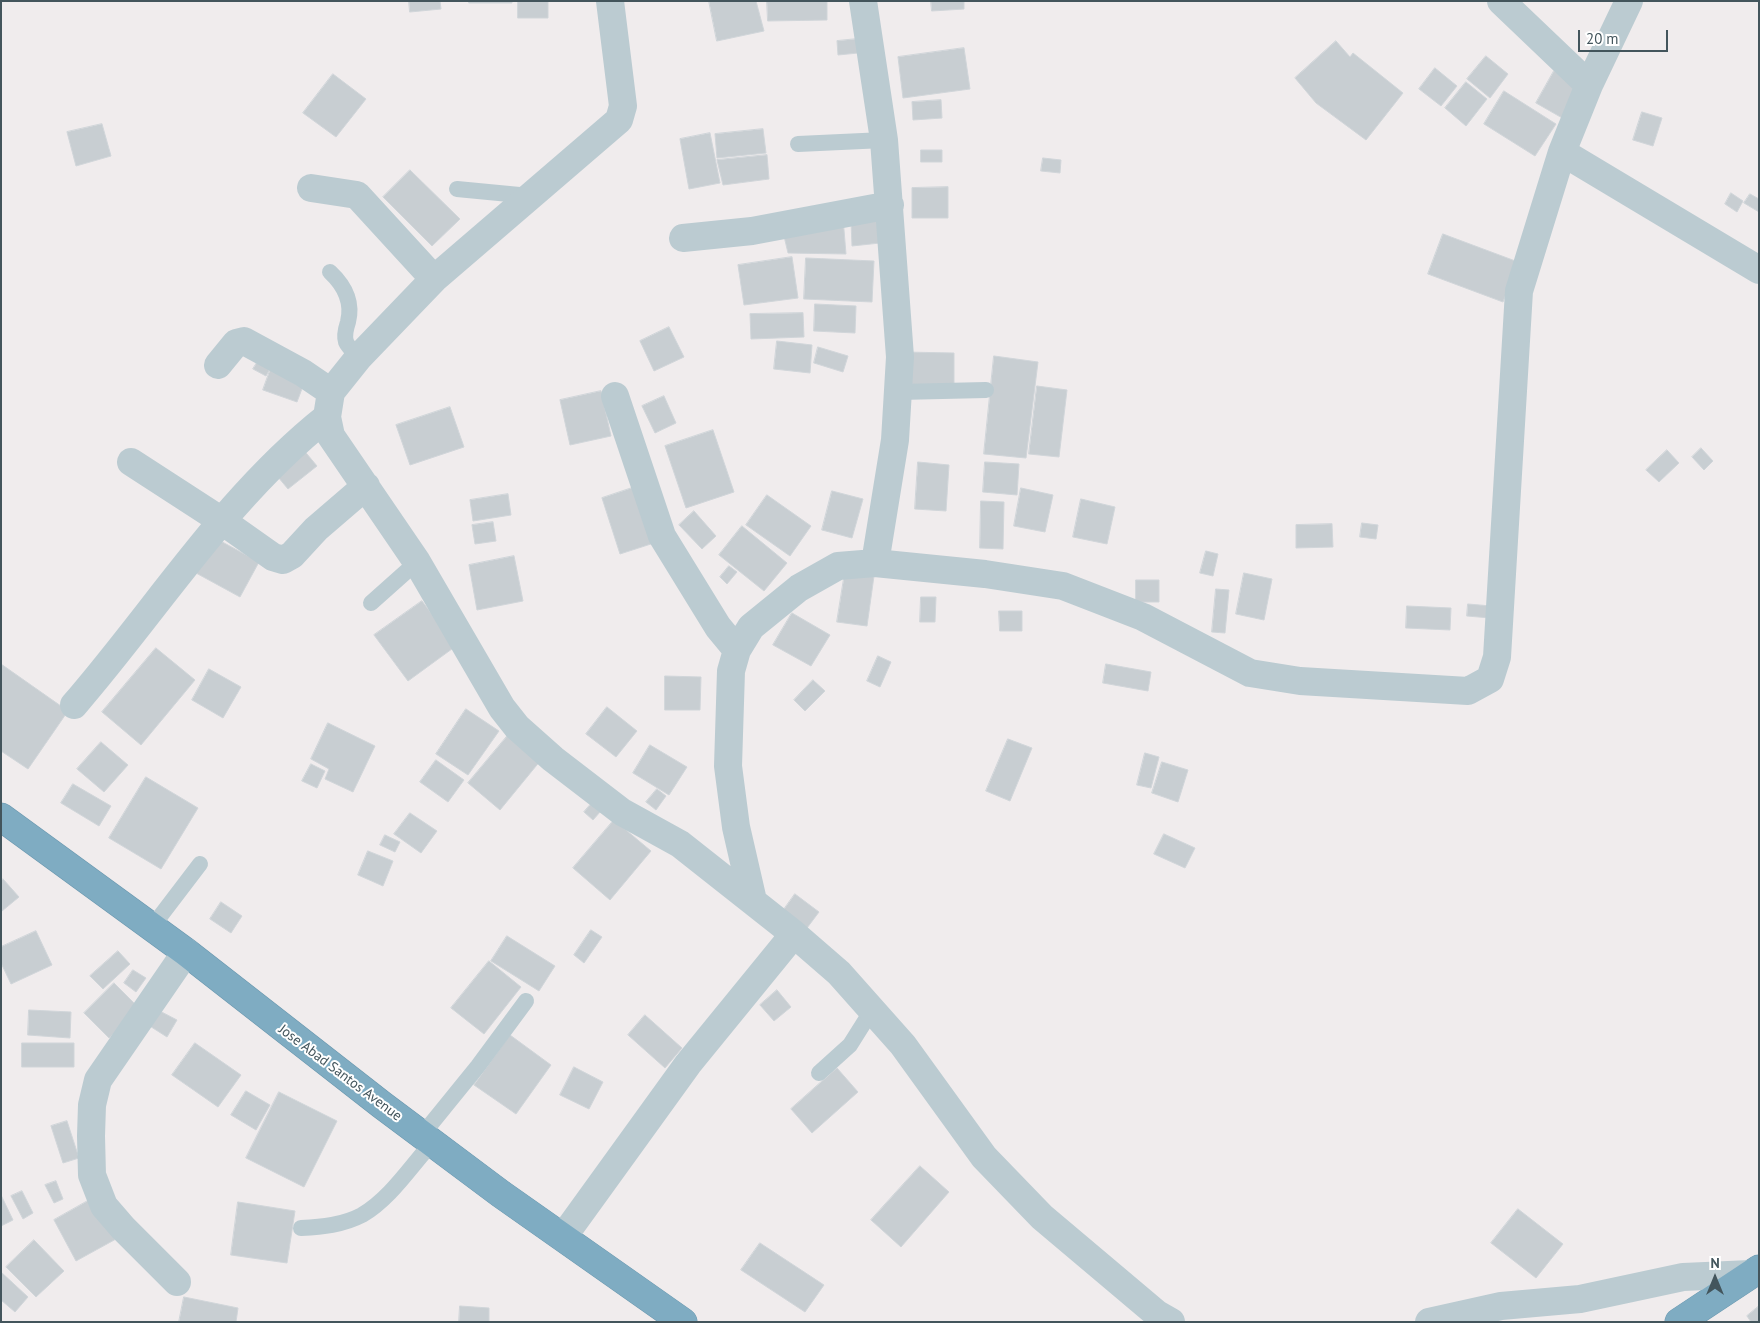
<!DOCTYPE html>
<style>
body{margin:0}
#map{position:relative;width:1760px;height:1323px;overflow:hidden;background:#f0eced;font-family:"PT Sans",sans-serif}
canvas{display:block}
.frame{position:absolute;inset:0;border:2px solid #43555c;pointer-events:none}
.north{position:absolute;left:1690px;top:1253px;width:50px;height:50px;-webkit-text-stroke:4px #fff;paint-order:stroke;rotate:0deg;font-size:14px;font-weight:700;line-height:20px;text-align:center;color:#43555c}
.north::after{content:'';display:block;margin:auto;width:18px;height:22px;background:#43555c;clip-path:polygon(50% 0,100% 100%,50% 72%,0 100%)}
.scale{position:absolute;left:1578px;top:30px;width:90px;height:22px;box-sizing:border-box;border:2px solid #43555c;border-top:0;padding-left:6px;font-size:15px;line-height:18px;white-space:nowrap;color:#43555c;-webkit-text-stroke:4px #fff;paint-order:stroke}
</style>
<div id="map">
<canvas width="1760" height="1323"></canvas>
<div class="frame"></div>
<div class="north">N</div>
<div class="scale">20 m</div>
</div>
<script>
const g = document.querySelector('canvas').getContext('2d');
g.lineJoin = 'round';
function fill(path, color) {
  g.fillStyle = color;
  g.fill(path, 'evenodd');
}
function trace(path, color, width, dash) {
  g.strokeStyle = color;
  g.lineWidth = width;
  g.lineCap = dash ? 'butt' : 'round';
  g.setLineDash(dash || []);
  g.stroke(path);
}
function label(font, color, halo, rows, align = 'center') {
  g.font = font + ' "PT Sans",sans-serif';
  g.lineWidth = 4;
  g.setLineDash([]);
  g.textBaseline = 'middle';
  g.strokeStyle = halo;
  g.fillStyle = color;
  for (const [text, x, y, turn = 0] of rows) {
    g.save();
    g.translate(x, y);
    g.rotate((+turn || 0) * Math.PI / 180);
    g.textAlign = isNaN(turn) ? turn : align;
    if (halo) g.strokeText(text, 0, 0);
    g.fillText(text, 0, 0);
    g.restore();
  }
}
const building = new Path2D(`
 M409 1H440L441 9 410 12Z
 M469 1H512V3H469Z
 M518 1H548V18H518Z
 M709 1H756L764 31 717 41Z
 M767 1H827V20L768 21Z
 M931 1H964V9L932 11Z
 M857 39 858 53 838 55 837 41Z
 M1336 41 1350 57 1353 53 1403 93 1366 140 1316 103 1295 78Z
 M964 48 970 89 903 98 898 57Z
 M1486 56 1508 74 1490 98 1467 79Z
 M1435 68 1457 86 1441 106 1419 89Z
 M1554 71 1582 87 1564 119 1536 103Z
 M333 74 366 99 336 137 303 113Z
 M1466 82 1487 99 1466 126 1445 108Z
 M1504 91 1556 124 1535 156 1484 124Z
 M941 100 942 118 913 120 912 102Z
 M1642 112 1662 118 1653 146 1633 140Z
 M102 124 111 156 76 166 67 132Z
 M763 129 766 153 717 158 715 134Z
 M710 133 720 183 689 189 680 139Z
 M921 150H942V162H921Z
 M767 155 769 179 723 185 717 160Z
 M1043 158 1061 160 1060 173 1041 171Z
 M410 170 460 219 432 246 383 197Z
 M948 187V218H912V188Z
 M1731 193 1743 201 1737 212 1725 204Z
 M1750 194 1759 199V212L1744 203Z
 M881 214 880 243 852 246 851 221Z
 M843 218 846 254 788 253 783 232Z
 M1443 234 1518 262 1503 302 1428 274Z
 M792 257 798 298 744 305 738 265Z
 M806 258 874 261 872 302 804 299Z
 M815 304 856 306 855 333 814 331Z
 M803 313 804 337 751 339 750 314Z
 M669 327 684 357 654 371 640 341Z
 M777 341 812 345 810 373 774 369Z
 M818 347 848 356 843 372 814 363Z
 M904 352 954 353V389L903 388Z
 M994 356 1038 362 1026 458 984 454Z
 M260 358 272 365 266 376 253 369Z
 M272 365 306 378 297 402 263 390Z
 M1037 386 1067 390 1059 457 1029 454Z
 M601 391 611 436 570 445 560 400Z
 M664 396 676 423 655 433 642 406Z
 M450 407 464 447 410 465 396 425Z
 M713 430 734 492 686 508 665 446Z
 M302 448 317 466 288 489 273 471Z
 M1701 448 1713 461 1704 470 1692 457Z
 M1667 450 1679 463 1659 482 1646 470Z
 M918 462 949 465 946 511 915 509Z
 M985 462 1019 464 1017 495 983 492Z
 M635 487 654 543 620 554 602 498Z
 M1021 488 1053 495 1045 532 1014 526Z
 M832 491 863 499 852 538 822 530Z
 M508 494 511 515 473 521 470 500Z
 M767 495 811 526 790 556 746 525Z
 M1081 499 1115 507 1107 544 1073 537Z
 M981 501 1004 502 1003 549 980 548Z
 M694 511 716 536 702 549 679 525Z
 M493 522 496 541 475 544 472 525Z
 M1362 523 1378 525 1376 539 1360 537Z
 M1332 524 1333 547 1296 548V525Z
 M742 526 787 563 764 591 719 555Z
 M215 538 259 562 240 597 196 573Z
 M1206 551 1218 554 1213 576 1200 573Z
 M514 556 523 601 477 610 469 565Z
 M729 566 737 572 727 584 720 577Z
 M845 572 874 576 867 626 837 622Z
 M1244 573 1272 579 1264 620 1236 614Z
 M1136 580H1159V602H1136Z
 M1216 589 1229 590 1225 633 1212 632Z
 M921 597H936L935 622H920Z
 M422 601 456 646 408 681 374 635Z
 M1468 604 1491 606 1490 618 1467 616Z
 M1407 606 1451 608 1450 630 1406 628Z
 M999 611H1022V631H1000Z
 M792 613 830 635 811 666 773 645Z
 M156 648 195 680 141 745 102 712Z
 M878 656 891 662 880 687 867 681Z
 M1 664 68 711 28 769 1 751Z
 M1106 664 1151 672 1148 691 1103 683Z
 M209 669 241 687 223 718 192 700Z
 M665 676 701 677 700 710H665Z
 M813 680 825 691 805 711 794 700Z
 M607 707 637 731 616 757 586 734Z
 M466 709 499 731 468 775 436 754Z
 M328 723 375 746 353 792 325 779 329 769 311 759Z
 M509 734 541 760 500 810 468 783Z
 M1008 739 1032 748 1010 801 986 791Z
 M101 742 128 765 104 792 77 769Z
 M650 745 687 767 669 795 633 773Z
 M1145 753 1159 757 1151 788 1137 785Z
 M436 760 464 780 448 802 420 782Z
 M1162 762 1188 770 1178 802 1152 793Z
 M311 764 325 771 317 788 302 781Z
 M146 777 198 808 161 869 109 838Z
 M73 784 111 806 99 826 61 803Z
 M657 789 666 796 656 810 646 802Z
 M591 804 600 812 593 820 584 812Z
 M410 813 437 831 421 853 394 834Z
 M614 820 651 851 610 900 573 868Z
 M1164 834 1195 848 1185 868 1154 854Z
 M385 835 400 842 395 852 380 845Z
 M368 851 393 861 383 886 358 875Z
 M3 879 19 897 2 911 1 881Z
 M795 894 819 912 804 932 780 915Z
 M221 902 242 916 231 933 210 919Z
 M591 930 602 937 584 963 574 955Z
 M36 931 52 965 11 984 1 963V947Z
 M507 936 555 966 539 991 491 961Z
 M118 951 130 964 103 989 90 976Z
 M489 961 521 987 484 1034 451 1008Z
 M133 970 146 978 136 992 124 983Z
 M114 983 139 1008 109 1038 84 1013Z
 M777 990 791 1007 774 1021 760 1005Z
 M154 1008 177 1020 167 1037 145 1023Z
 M29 1010 71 1012 70 1038 28 1035Z
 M645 1015 682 1048 665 1068 628 1035Z
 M510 1035 551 1065 516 1114 474 1085Z
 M22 1043H74V1067H22Z
 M195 1043 241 1075 218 1107 172 1075Z
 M574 1067 603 1082 589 1109 560 1095Z
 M837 1068 858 1092 812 1133 791 1109Z
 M246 1091 270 1105 256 1130 231 1115Z
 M279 1092 337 1121 304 1187 246 1158Z
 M67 1121 79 1158 63 1163 51 1126Z
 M920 1166 949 1192 901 1247 871 1220Z
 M56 1181 63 1199 54 1203 45 1185Z
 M22 1191 33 1213 23 1219 11 1196Z
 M1 1195 13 1220 1 1226Z
 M93 1198 116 1239 76 1261 54 1220Z
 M238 1202 295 1211 287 1263 231 1255Z
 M1518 1209 1563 1244 1536 1278 1491 1243Z
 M34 1240 64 1271 36 1297 6 1267Z
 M760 1243 824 1285 805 1312 741 1270Z
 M1 1272 28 1297 15 1312 1 1300Z
 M184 1297 238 1308 236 1322H179Z
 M460 1306 489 1308V1322H459Z
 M1759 1306V1322H1751L1747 1316Z`);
fill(building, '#c8ced2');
trace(building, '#d0d5d9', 1);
const highway = new Path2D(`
 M1 817 186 952 382 1105 501 1194 683 1322
 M1679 1322 1759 1269`);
trace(highway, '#6a97ae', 29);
trace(new Path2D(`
 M798 144 884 140
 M457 189 530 196
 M330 272C345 286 353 302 348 322 346 328 344 336 346 342 348 347 355 353 359 357
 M899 392 986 390
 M371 603 417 562
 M152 927 200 864
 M819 1073 850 1045 872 1010
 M422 1135 478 1066 526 1001
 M301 1228C322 1227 343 1225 362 1215 390 1199 411 1166 432 1143`), '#bbcbd1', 16);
trace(new Path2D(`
 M610 1 623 106 619 120 434 279 359 357 331 392 327 417 331 436 417 562 502 708 517 727 553 759 622 812 680 844 794 934 839 973 903 1045 984 1157 1042 1217 1157 1314 1171 1322
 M863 1 884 140 900 357 895 440 875 563
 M1501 1 1589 85
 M1562 152 1759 270
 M311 188 357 195 434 279
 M683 238 752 231 890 205
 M218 365 236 343 244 341 303 373 331 392
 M615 396 662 536 718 627 737 650
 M131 462 222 521 273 557 283 560 292 555 316 529 366 486
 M74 705C158 608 226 497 327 417
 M753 901 736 827 728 766 731 671 737 650 751 627 799 588 838 566 875 563 985 574 1063 586 1143 617 1250 673 1300 681 1468 691 1490 679 1497 657 1519 291 1562 152 1589 85 1629 1
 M563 1237 688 1064 794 934
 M177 1282 123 1228 104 1206 92 1175 91 1136 92 1105 98 1080 186 952
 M1429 1322 1501 1306 1580 1299 1683 1277 1751 1274`), '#bbcbd1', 28);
trace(highway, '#7facc2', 28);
label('14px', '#43555c', '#fff', [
 ["Jose Abad Santos Avenue",340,1073,37]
]);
</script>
